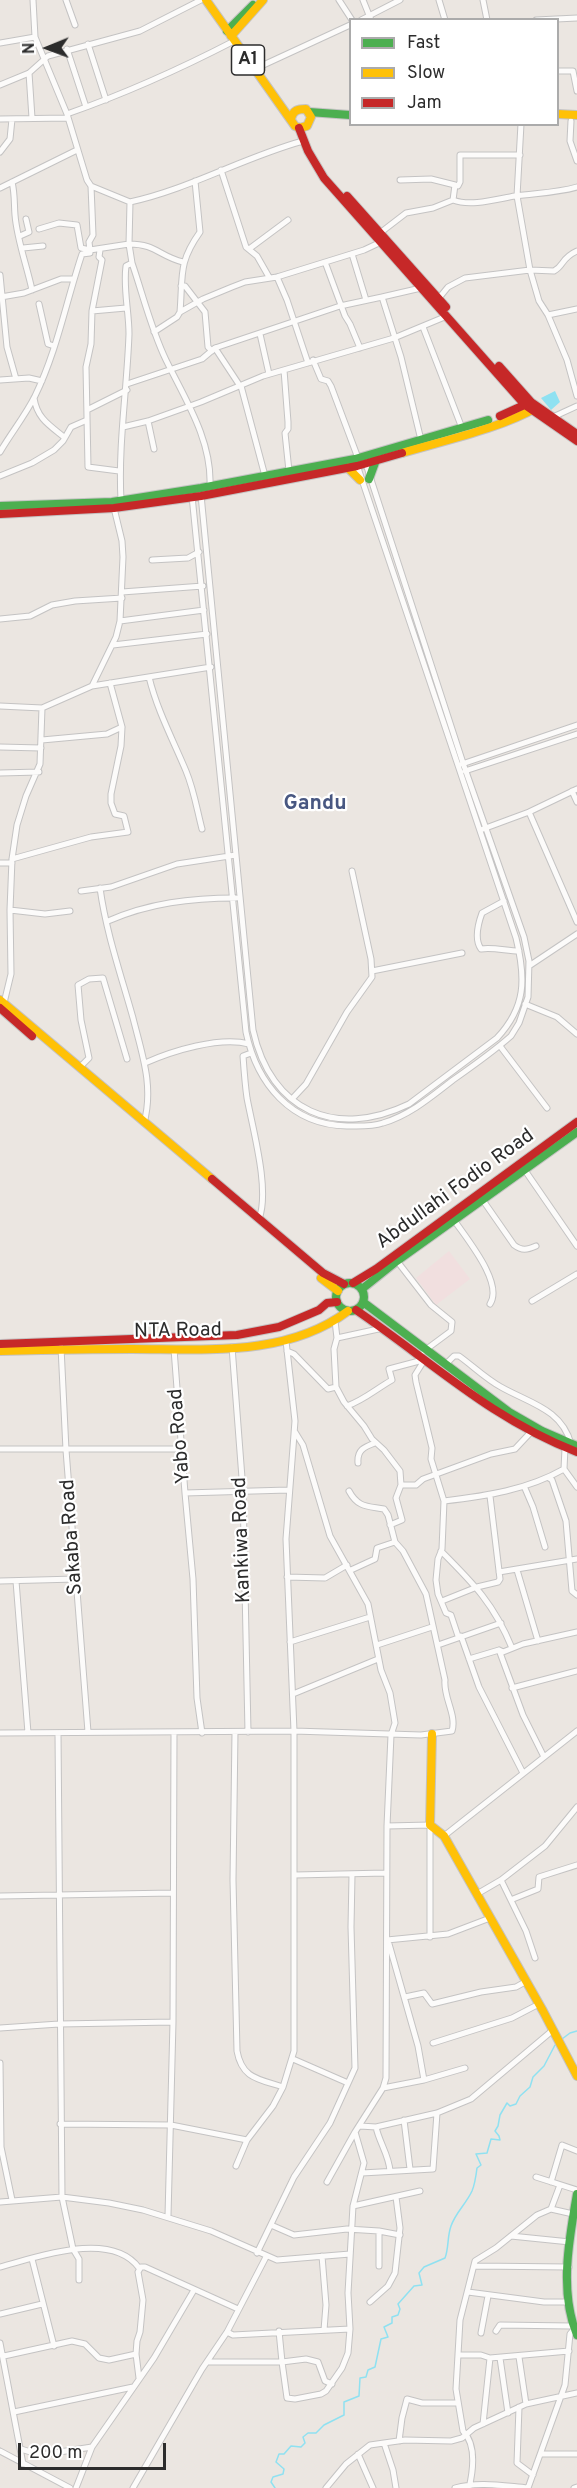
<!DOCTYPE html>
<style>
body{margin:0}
#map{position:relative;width:577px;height:2488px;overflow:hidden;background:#ebe6e1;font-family:Overpass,sans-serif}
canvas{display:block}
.legend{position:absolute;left:349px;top:18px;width:210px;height:108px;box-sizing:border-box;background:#fff;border:2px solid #ababab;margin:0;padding:8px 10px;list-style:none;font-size:18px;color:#2c2c2c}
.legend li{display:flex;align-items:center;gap:12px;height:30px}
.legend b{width:30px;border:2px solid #ababab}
.north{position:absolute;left:18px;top:18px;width:60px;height:60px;-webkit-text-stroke:4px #fff;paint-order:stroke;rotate:269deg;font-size:16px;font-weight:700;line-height:24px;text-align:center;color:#2c2c2c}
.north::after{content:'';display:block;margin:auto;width:21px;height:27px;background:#2c2c2c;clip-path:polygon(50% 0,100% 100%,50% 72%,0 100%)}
.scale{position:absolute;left:18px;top:2443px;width:148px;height:27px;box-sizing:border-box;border:3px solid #2c2c2c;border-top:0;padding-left:8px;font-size:18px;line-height:21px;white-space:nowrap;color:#2c2c2c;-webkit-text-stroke:4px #fff;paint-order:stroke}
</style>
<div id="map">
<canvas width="577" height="2488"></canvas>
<ul class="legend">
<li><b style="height:8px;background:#4caf50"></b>Fast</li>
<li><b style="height:8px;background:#ffc107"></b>Slow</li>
<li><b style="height:8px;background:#c62828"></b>Jam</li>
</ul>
<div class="north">N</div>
<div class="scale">200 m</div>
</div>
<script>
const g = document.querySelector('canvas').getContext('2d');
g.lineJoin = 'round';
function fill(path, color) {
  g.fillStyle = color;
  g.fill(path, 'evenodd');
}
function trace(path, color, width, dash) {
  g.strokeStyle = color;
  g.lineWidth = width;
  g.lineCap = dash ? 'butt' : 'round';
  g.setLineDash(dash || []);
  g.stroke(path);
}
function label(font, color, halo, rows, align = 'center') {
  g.font = font + ' Overpass,sans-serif';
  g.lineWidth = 4.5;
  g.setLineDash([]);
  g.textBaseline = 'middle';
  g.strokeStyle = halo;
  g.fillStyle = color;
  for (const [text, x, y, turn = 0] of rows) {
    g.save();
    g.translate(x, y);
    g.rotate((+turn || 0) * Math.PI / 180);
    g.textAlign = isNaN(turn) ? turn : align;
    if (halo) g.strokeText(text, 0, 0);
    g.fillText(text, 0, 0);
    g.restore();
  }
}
fill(new Path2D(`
 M449 1251 470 1279 436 1305 416 1278Z`), '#f1dfdf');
fill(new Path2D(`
 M555 391 560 402 551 410 541 398Z`), '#8fe1f1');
trace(new Path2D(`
 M562 2039 570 2033 577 2031
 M275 2488 271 2482 273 2477 283 2474 284 2469 276 2462 279 2454H284L291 2446 301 2447 305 2443 303 2437 308 2433H316L324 2425 344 2415V2402L359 2396 360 2378 366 2377 368 2370 375 2367 381 2339 388 2337 384 2327 392 2323V2317L398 2315 400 2309 398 2304 414 2286 422 2285 419 2273 424 2267 445 2258C449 2248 447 2237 451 2226 456 2212 466 2204 472 2191 475 2184 476 2176 477 2168L481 2165 476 2154 487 2153 491 2139 500 2140 499 2136 495 2131 498 2126 500 2115 507 2103 510 2106 516 2104 520 2096 530 2087 533 2077 544 2066 555 2045`), '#8fe1f1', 1.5);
const street = new Path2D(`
 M33 0 35 37 67 114 87 180 91 186 93 235 89 242 90 250 81 248 77 225 59 223 39 229
 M66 0 75 25
 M339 0 352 20
 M363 0 371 20
 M439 0 445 20
 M483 0 487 20
 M361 20 400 0
 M536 20 577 18
 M0 43 35 37
 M88 44 106 100
 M67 49 86 107
 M259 67 350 25
 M558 71H573L577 91
 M29 73 32 118
 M0 85 29 73 48 56 140 31 201 0
 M67 114C124 94 180 69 234 41
 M0 119 68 118
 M571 121 570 141 577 161
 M521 124 517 196 530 270 539 301 548 315 567 360 577 396
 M0 152 10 139 12 119
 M221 170 246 247 257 256 269 277
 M400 180 431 179 455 185
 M12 182C15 194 14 204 15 215 17 240 27 266 32 290
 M91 186 130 202C190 189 244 157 303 141
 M0 188 77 150
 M453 200 455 185 458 186 460 182V155H520
 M380 233 406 213 433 208 453 200C471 207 497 199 515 196 536 193 556 193 577 187
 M20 236 29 232 26 219
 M23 248 43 246
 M249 249 288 220
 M100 250 99 257 102 260 92 311 91 344 86 367 88 467 119 471
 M352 254 366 300
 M325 262 345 316 350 324 360 348
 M132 263C143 295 151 329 166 360 185 399 212 440 210 486
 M0 275 7 347 16 379
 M277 277 287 300 308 363
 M181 286H185L205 312 208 347 212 351
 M1 297 24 293 61 279H74
 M382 297 421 288
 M439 298 448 287 465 278 530 270 554 271C564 266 561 258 577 251
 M39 304 48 344 54 346
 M92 311 126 308
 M180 312C183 275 178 263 200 232L195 181
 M548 315 577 309
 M423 327 462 428
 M154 332 177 317 180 312 203 299 232 287 245 282 277 277 364 250 381 242
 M260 334 269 374
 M215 348 240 386
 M313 360 321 379 328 381 331 386 358 458
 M284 370 288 422V429L285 433 289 471
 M0 380 29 378 42 381
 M127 384 202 359 215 348 340 306 382 297 401 357 421 440
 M241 386 265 476
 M34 398C37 418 49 425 64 437
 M87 410 127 390
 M553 417 577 406
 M148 421 154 449
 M123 427 148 421 201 402 263 376 394 338 447 316
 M0 452C11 433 25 416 35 396 57 351 66 302 82 254L90 253V250L129 244 130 202
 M0 476 32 463 54 450 63 441 71 427 87 420
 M201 495 253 1030C271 1112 336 1139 409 1104L497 1038C526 1007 526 979 516 938L357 465
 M192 496 246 1032C257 1084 291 1125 347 1126 359 1126 371 1127 383 1123 410 1115 431 1097 453 1080 473 1066 493 1052 511 1036L519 1023 528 997 529 961 524 937 463 763 365 461
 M121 500C118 445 127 390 129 334 129 311 123 289 126 266L132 263 129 244C156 244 159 256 183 262
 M152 560 188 558 199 552
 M122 592 203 586
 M0 619 30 616 52 605 75 601 122 598
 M120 621 204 610
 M113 645 207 634
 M149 677C157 710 173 740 186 771 194 790 197 810 202 829
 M92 686 116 637 120 621 123 557 122 541 114 508
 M0 706 42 708 92 686 211 667
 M42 740 107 734 122 727
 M0 747 41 748
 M462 764 577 725
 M465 771 577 734
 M0 773 39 772
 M572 791 577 802
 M529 812 577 922
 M483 829 529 812 577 789
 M12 859 91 837 128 832 124 816 115 814 111 803V794L121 746 122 727 110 683
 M0 863H12
 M100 888C106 932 121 975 133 1018 142 1054 154 1086 144 1123
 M81 891 111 887 177 864 236 855
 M504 901 482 913C478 924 474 939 481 949 493 947 507 951 519 951
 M10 910 45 914 70 911
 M108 921C149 903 191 898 236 898
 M529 966 577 934
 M372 971 462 953
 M4 1003 11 974 10 910 12 859 17 825 26 796 40 764 42 708
 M525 1004 557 1017 577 1034
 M500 1046 547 1108
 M251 1053 243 1056C244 1070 245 1084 247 1098 253 1130 270 1190 259 1219
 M145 1063C172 1051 220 1036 249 1044
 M79 1068 89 1058 81 1020 78 985 89 979 103 978 127 1059
 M292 1099 306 1084 347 1012 372 977 371 959 352 871
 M524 1169 577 1246
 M482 1199 514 1245C522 1251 527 1250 536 1246
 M454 1220C466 1238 504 1283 490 1304
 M397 1261 431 1305 452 1322 451 1331 424 1351
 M532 1301 577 1274
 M335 1321 337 1338
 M383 1328 337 1338 334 1349 336 1387 344 1402 364 1426 372 1439 384 1450 400 1471 401 1485 396 1498 402 1520 390 1525
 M61 1347 66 1450 88 1732
 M232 1347 243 1491 248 1732
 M174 1349 185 1493 288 1490
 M287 1351 294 1354 328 1389 336 1387
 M425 1359 415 1375 416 1382 432 1448 431 1459 444 1501 442 1549 438 1559 436 1580 438 1594 446 1613 451 1615 458 1636H461L479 1687 523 1773
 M445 1365 454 1356H459C473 1366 486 1379 501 1387 529 1403 562 1409 571 1444
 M347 1406C364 1400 376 1389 392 1380L389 1369 423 1360
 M565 1448 564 1469 577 1487
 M0 1449H182
 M358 1463C357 1450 364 1447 375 1443
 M549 1478 552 1480 566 1521 572 1591 577 1595
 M401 1485H416L423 1479 491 1454 515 1449 530 1433
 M524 1486 533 1507 545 1547
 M185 1493 193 1579 197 1698 202 1733
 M444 1501C486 1496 527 1490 564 1469
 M441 1551C474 1584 494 1604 512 1648
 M351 1570 375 1559 377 1548 395 1542
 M517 1570 538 1641
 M499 1572 577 1559
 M287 1577 325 1578 347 1565
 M0 1581 76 1579
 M16 1581 28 1733
 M442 1601 477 1587 498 1582 500 1579 490 1496
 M290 1642 370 1617
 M377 1645 432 1627
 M438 1645 501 1623
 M499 1650 523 1715 544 1757
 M469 1659 499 1650 503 1652 523 1644 577 1632
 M512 1688 577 1671
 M293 1694 378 1659
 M235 1732 233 1880 237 2051C242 2079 259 2079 283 2087
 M0 1733 294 1731 421 1735 452 1731C457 1715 443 1697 445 1680L426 1594 403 1551 395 1542 388 1515 384 1509C368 1506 358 1508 349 1491
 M58 1733 62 2197 73 2249 79 2259V2280
 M387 1826 430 1825V1937
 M444 1836 577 1731
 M295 1875 386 1873
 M501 1880 526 1931 535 1958
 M477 1894 501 1880 545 1846 577 1807
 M0 1896 173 1893
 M513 1899 538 1889 539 1877 577 1865
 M387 1940 448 1934 490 1918
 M389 1944 418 2046 424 2080
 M405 1997 424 1993 432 2004 481 1992 516 1987 525 1982
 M0 2028 59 2024 173 2022
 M433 2043 512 2018 539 2004
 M293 2059 348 2083
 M0 2063 1 2147 12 2200
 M383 2088 424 2080 465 2068
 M404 2120 410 2169
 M60 2124 171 2125 247 2140
 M360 2126 376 2127 437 2113 471 2099 553 2030
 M376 2127C379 2142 389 2155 390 2171
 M236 2166 247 2140 273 2106 283 2087 294 2051V1731L286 1539 295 1421 286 1341
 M362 2173 433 2169 437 2113
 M536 2177 577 2190
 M327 2182 355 2132
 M551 2182 562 2145 577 2151
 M0 2202 62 2197 109 2203 143 2210 211 2231 277 2260 350 2254
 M353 2206 420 2191
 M551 2209 560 2185
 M168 2216 173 2022 174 1733
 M271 2225 294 2235 347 2229 379 2231V2266
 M379 2231 400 2235
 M511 2236 570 2242
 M257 2253 294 2177 330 2123 355 2068 351 1927 352 1875
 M322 2256 326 2305 324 2330
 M32 2259 54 2346
 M475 2266 569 2267
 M0 2267C38 2257 111 2230 139 2268
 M468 2292 544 2302H569
 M370 2302 388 2286 395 2273 400 2228 396 2197
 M0 2314 42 2304
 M279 2331 282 2362 306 2359 318 2362 325 2381 332 2384
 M496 2331 500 2325 571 2326
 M227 2332 233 2335 350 2329
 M481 2333 488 2296
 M0 2343 23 2464
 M458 2355H481L490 2358 569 2351
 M4 2356 72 2341 85 2344 99 2358 109 2360 136 2354
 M519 2357 526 2404
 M500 2358 508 2413
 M207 2362H282L287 2398 295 2399 321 2394 326 2391 342 2368 348 2353 350 2329 348 2293 353 2206 364 2163 355 2132 383 2088 386 2078 387 1826 391 1735 395 1723 390 1693 381 1670 368 1604 330 1536 303 1445 295 1432
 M139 2378 136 2354 137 2341 140 2332 143 2300 138 2272 141 2267H145L238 2309
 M519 2407 517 2463 533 2475
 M14 2412 133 2387
 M483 2424 490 2358
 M399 2441 402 2418 407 2399 422 2403H458
 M384 2443 393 2470 396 2488
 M21 2449 40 2455 92 2447
 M0 2451 70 2488
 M358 2454 373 2488
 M541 2454H577
 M76 2488 92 2447 154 2358 194 2290
 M133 2488 202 2369 227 2332 266 2257
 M326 2488 346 2464 370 2445 405 2440 451 2441 462 2438 474 2428 526 2404 577 2393
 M455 2488C479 2481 504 2486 528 2488
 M469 2488C473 2471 477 2445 463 2431L456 2389 460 2320 475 2261 496 2248 537 2215 551 2209 573 2214
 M528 2488 565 2385 570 2334 576 2327
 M574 2488 577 2487`);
const fast = new Path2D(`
 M227 31 253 5
 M309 112 350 115
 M369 479 376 460
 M0 506 112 502 201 488 355 459 488 420
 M336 1297a14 14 0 1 1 28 0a14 14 0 1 1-28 0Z
 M362 1289 397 1261 577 1132
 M363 1302 509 1412 542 1431 577 1446
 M577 2194C569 2239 559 2292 577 2335`);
const slow = new Path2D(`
 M206 0 295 126 299 128 307 126 311 117 306 109C298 109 293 110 291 119
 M231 36 263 0
 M558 114 577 115
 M402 453C442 441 502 428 537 407
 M348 468 360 480
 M0 1000 212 1179
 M321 1278 338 1291
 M0 1351C44 1350 88 1349 132 1349 205 1349 287 1357 348 1311
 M432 1734 430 1825 444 1836 543 2011 577 2076`);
const jam = new Path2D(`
 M299 128 308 151 324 178 525 405 577 441
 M347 196 446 307
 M499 366 531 402 577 434
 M500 416 531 402
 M0 514 114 508 201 496 357 466 402 453
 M0 1008 32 1036
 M212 1179 323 1273 344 1284
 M353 1283 376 1269 577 1122
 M356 1310C431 1361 491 1419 577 1452
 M0 1344 237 1335 279 1327 319 1310 327 1303 337 1302`);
trace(street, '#c4c3c3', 7);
trace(fast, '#c4c3c3', 10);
trace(slow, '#c4c3c3', 10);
trace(jam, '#c4c3c3', 10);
trace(street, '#fcfbfa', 5);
trace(fast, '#4caf50', 8);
trace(slow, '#ffc107', 8);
trace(jam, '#c62828', 8);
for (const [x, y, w] of [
 [248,60,33]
]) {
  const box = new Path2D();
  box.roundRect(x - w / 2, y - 15, w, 30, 4.5);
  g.fillStyle = '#fff';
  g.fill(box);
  trace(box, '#2c2c2c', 1.5);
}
label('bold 18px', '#2c2c2c', null, [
 ["A1",248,60]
]);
label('20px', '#2c2c2c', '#fff', [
 ["Abdullahi Fodio Road",456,1190,-36],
 ["NTA Road",178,1332,-1],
 ["Yabo Road",181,1436,-95],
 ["Sakaba Road",73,1537,-94],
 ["Kankiwa Road",243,1540,-92]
]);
label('bold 21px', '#485781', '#fff', [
 ["Gandu",315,805]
]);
</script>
